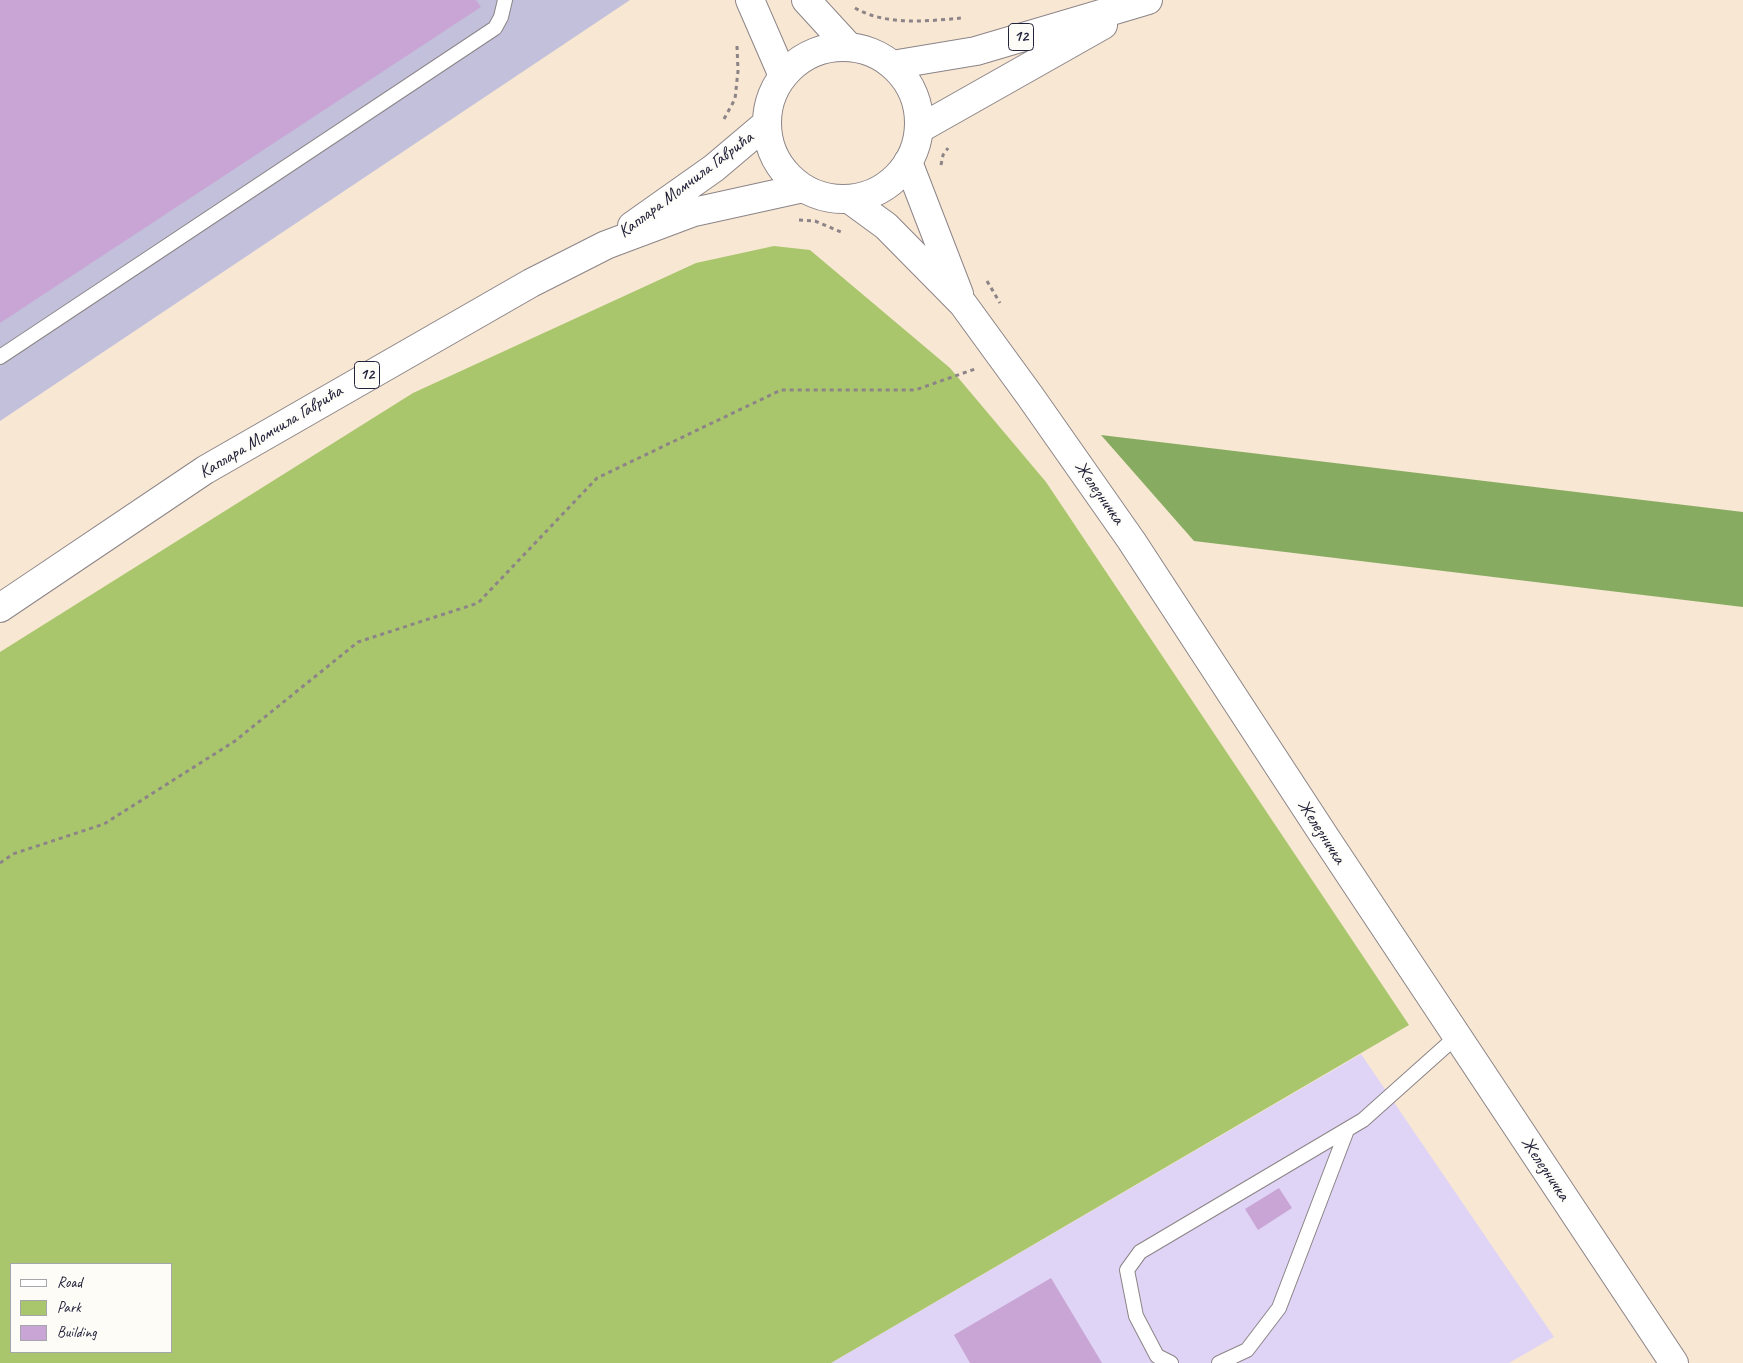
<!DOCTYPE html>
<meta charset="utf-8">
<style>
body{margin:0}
#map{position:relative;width:1743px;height:1363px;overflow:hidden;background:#f7e7d3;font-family:Caveat,sans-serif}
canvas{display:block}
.legend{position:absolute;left:10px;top:1263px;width:162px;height:90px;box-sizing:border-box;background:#fdfcf7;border:1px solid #a5a5ac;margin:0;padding:6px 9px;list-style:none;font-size:15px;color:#22223b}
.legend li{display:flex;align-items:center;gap:10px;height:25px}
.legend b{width:25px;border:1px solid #a5a5ac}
</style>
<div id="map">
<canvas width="1743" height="1363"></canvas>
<ul class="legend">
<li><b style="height:6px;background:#fff"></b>Road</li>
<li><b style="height:14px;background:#aac66d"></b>Park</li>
<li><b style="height:14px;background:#c9a5d5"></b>Building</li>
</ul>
</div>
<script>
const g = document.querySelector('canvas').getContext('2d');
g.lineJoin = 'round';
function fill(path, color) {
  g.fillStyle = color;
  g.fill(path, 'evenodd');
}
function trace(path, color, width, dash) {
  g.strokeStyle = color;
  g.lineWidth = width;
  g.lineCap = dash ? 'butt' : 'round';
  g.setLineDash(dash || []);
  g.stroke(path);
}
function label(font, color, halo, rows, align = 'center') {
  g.font = font + ' Caveat,sans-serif';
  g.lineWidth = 4;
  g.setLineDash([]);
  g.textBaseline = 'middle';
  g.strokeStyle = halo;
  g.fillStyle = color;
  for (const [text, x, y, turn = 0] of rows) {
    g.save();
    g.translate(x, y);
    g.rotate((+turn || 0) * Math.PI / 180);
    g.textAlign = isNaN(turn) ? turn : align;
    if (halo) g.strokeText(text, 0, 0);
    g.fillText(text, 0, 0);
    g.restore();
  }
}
fill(new Path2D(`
 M1361 1054 1554 1337 1509 1363H831Z`), '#dfd4f5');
fill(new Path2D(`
 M0 0H630L0 421Z`), '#c3c0db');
fill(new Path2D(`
 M774 246 810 250 950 368 1046 482 1409 1025 831 1363H0V652L413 393 696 263ZM11 1264H171V1352H11Z`), '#aac66d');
fill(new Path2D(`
 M1101 435 1743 512V607L1194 541Z`), '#87ab60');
fill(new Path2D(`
 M0 0H476L481 7 0 323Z
 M1279 1188 1292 1208 1258 1230 1245 1209Z
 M1051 1278 1102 1363H970L954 1335Z`), '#c9a5d5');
const service = new Path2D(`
 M0 357 495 28 501 17 505 0
 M1171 1363 1157 1356 1136 1316 1127 1270 1140 1252 1363 1120 1457 1036
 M1219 1363 1247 1350 1279 1308 1347 1130`);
const tertiary = new Path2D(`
 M750 0 783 76
 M806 0 849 47
 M908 162 959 294
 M849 199 886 226 963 304 1030 396 1131 540 1325 837 1674 1363`);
const primary = new Path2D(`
 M767 123a76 76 0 1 1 152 0a76 76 0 1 1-152 0Z
 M892 65 976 51 1148 0
 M919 129 1103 25
 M632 226 714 168 766 124
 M0 608 205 470 531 283 606 245 694 212 803 188`);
trace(service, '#8c8487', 16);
trace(tertiary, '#8c8487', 30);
trace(primary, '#8c8487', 30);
trace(new Path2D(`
 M855 8C886 26 928 21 962 18
 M724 119 735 99 738 71 737 46
 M941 165 943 155 948 148
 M799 220 815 221 841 232
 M987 281 1000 303
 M0 863 13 854 104 824 235 741 358 642 478 603 597 478 781 390H915L975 369`), '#8c8487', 3, [4, 4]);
trace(service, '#fff', 14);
trace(tertiary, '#fff', 28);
trace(primary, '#fff', 28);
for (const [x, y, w] of [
 [1021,37,25],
 [367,375,25]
]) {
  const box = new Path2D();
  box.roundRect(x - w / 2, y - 13.5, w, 27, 4);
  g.fillStyle = '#fdfcf7';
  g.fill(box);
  trace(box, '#22223b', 1);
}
label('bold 16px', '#22223b', null, [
 ["12",1021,37],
 ["12",367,375]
]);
label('18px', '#22223b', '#fdfcf7', [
 ["Каплара Момчила Гаврића",686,185,-37],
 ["Каплара Момчила Гаврића",271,432,-31],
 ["Железничка",1099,493,55],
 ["Железничка",1321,832,57],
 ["Железничка",1545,1169,56]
]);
</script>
